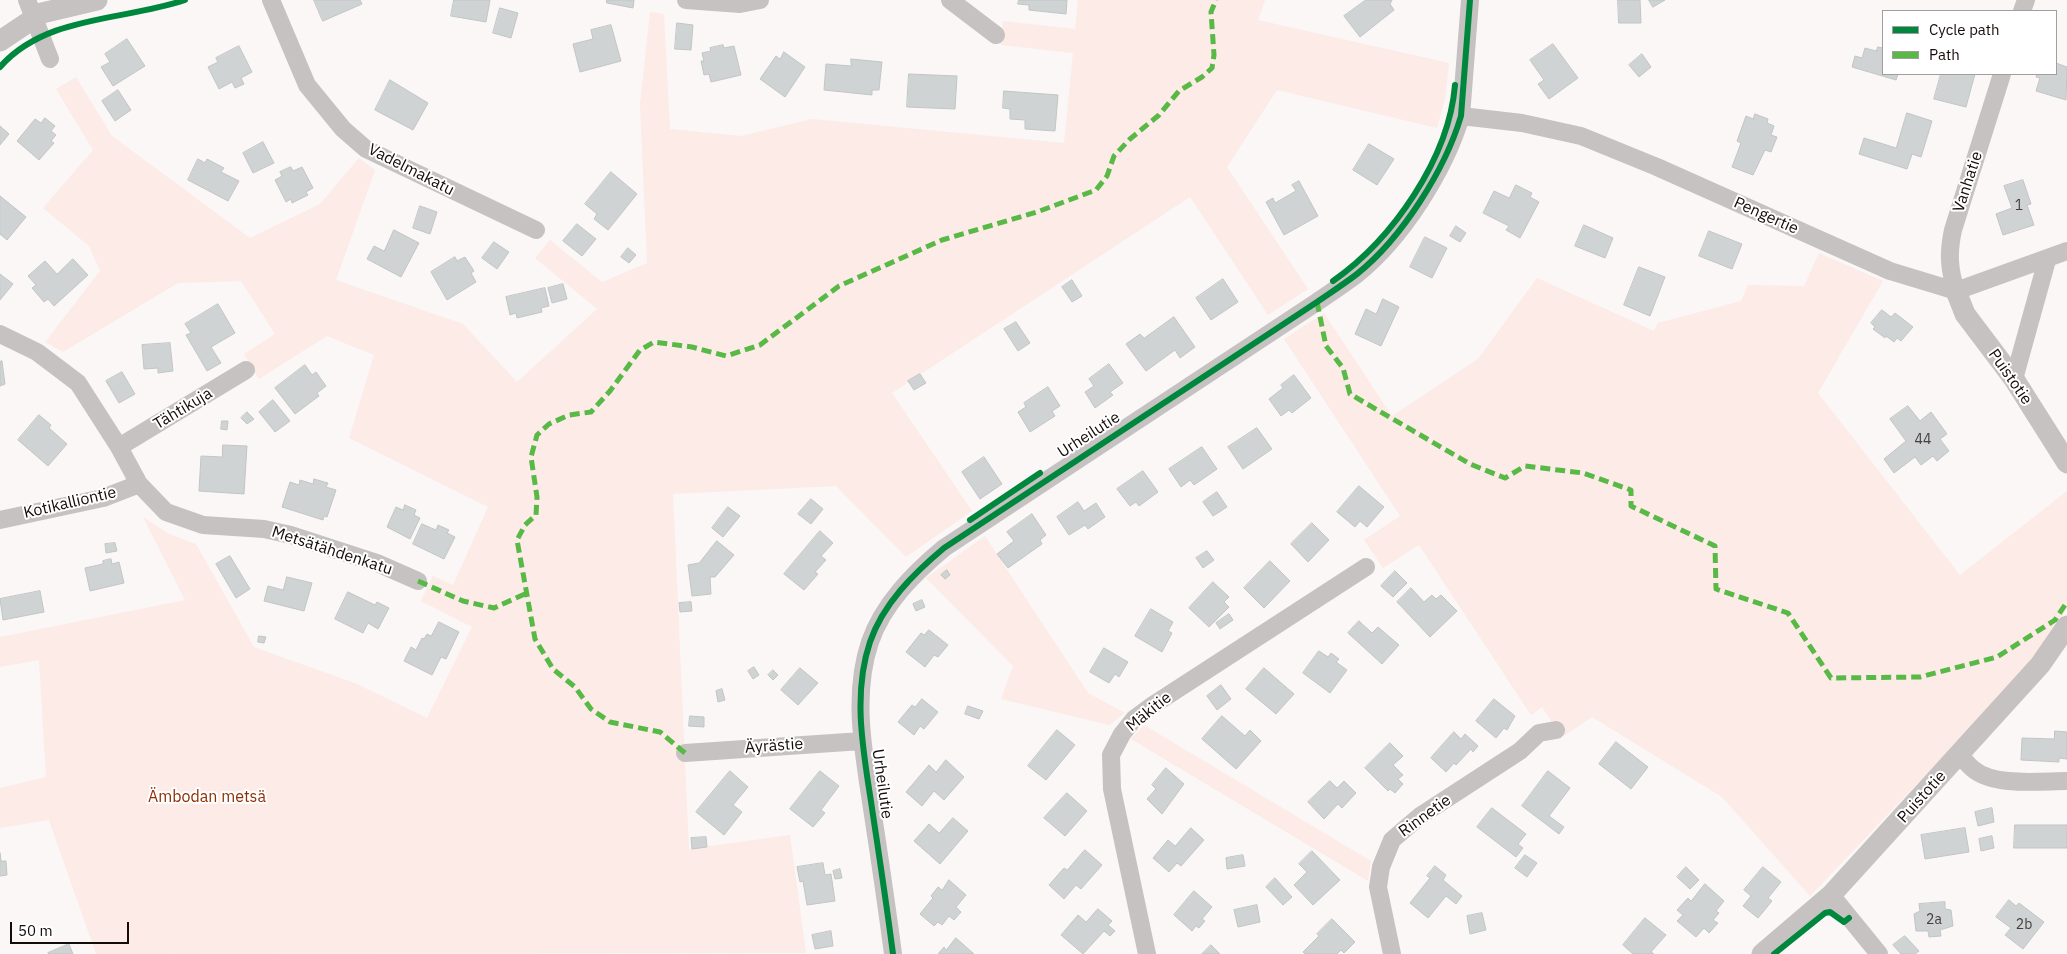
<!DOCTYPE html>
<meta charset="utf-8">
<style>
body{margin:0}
#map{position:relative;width:2067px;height:954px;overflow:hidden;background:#faf7f6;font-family:"IBM Plex Sans",sans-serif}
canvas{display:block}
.legend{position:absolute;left:1882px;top:10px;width:175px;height:65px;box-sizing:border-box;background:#fff;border:1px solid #a19e9d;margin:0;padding:6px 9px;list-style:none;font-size:15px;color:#140c09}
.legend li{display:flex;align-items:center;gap:10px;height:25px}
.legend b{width:25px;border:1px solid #a19e9d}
.scale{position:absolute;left:10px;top:922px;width:119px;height:22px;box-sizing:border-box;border:2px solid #140c09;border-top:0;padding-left:6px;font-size:15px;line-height:18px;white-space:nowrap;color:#140c09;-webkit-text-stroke:4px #fff;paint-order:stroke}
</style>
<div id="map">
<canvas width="2067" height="954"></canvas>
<ul class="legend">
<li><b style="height:6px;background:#00873e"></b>Cycle path</li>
<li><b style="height:6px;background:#58b947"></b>Path</li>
</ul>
<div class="scale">50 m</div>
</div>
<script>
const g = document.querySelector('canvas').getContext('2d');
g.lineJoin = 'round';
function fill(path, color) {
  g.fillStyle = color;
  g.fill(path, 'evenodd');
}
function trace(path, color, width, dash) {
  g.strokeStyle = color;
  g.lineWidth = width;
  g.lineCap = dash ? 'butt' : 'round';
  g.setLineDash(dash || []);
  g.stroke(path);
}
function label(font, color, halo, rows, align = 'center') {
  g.font = font + ' "IBM Plex Sans",sans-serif';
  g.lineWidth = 4;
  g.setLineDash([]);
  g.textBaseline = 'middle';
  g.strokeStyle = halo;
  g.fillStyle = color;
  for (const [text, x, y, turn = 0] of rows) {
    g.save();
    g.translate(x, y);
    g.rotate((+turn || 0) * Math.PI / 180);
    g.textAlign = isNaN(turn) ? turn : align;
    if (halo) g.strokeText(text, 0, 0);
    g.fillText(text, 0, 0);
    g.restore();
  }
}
fill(new Path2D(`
 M1078 0H1265L1258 20 1449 63 1445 99 1437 128 1277 90 1227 167 1308 289 1268 315 1190 197 892 393 972 511 906 557 836 486 673 494 689 849 790 835 806 953 96 954 49 820 0 828V788L46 777 39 660 0 667V637L185 600 143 517 169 534 196 544 254 647 357 684 427 718 472 627 421 601 433 576 453 585 488 507 349 438 374 355 327 336 259 379 244 354 275 334 241 281 178 283 63 352 45 342 100 271 89 246 43 208 93 150 56 89 76 77 112 136 250 238 320 204 359 158 375 170 336 280 463 324 517 382 597 309 535 258 550 240 602 282 647 263 640 104 650 12 664 14 670 129 741 136 812 119 1064 143 1073 53 1001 45 1003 21 1075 29Z
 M1819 253 1883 281 1818 393 1960 575 2067 491V608L2045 645 2016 680 1810 896 1722 797 1592 717 1562 737 1542 707 1531 715 1419 545 1383 568 1364 540 1400 516 1284 339 1324 313 1392 416 1478 359 1537 278 1654 331 1658 323 1741 301 1748 285 1804 286Z
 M985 536 1088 693 1125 713 1109 725 1001 699 1013 666 926 578Z
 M1144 725 1371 861 1368 881 1131 739Z`), '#fcebe6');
const building = new Path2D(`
 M314 0H360L362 4 323 21Z
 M454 0H490L486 22 451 16Z
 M607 0H634L633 8 607 3Z
 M1019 0H1067L1066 14 1029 10V5L1018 4Z
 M1366 0H1392L1390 4 1394 10 1360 37 1344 16Z
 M1618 0H1640L1641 23H1619Z
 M1649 0H1665L1653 7Z
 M500 8 518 13 511 38 493 33Z
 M677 23 693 25 691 50 675 49Z
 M611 25 621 61 580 72 573 44 593 39 591 30Z
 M127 39 145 66 113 86 101 67 110 62 105 54Z
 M1553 44 1578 78 1549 99 1538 84 1544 80 1530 60Z
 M723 45 724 48 734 46 741 75 711 82 709 74 704 75 701 61H704L702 53 711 51 710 48Z
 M239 46 252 72 241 78 244 84 235 88 232 82 219 89 208 67 218 62 216 58Z
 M1878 47 1883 48V74H1898L1896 80 1852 67 1855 56 1862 58 1865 48 1876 51Z
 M784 52 805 67 785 97 760 79 776 56 780 59Z
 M1642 54 1651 67 1639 77 1629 65Z
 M851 59 882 62 879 90H872V95L824 90 826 64 851 66Z
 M2056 63 2067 67 2066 100 2036 91 2040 78 2036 77 2037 74H2056Z
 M909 74 957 76 955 109 907 107Z
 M1941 74H1975L1966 107 1934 99Z
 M390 80 428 103 413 130 375 110Z
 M118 90 131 110 115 121 102 101Z
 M1004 91 1058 95 1055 131 1025 129V120L1010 119V109L1003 108Z
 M1907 113 1932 121 1921 157 1912 154 1907 169 1859 154 1864 138 1896 148Z
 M1755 114 1768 119 1767 123 1774 126 1771 135 1777 137 1771 152 1765 150 1753 175 1732 167 1741 143 1737 141 1746 116 1753 119Z
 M45 118 55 126 51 131 56 135 51 141 54 143 39 160 17 141 35 119 41 123Z
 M0 126 9 134 0 145Z
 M263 142 274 163 253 173 243 153Z
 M1369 144 1394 159 1377 185 1353 170Z
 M198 159 205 163 207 159 224 168 221 172 239 181 228 201 188 180Z
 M291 167 293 171 302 167 313 188 306 192 308 195 292 203 291 199 286 202 275 180 282 176 280 172Z
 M611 172 637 194 608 230 594 219 597 214 585 204Z
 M2023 180 2031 204 2027 205 2034 225 2003 235 1996 214 2012 208 2004 186Z
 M1299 181 1318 216 1284 235 1266 202 1273 198 1275 203 1296 191 1292 185Z
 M1516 185 1532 193 1530 197 1539 202 1520 238 1506 230 1509 226 1483 213 1494 191 1509 198Z
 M0 196 26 217 7 240 0 234Z
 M420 206 437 212 430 234 413 228Z
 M577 224 596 239 582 256 563 241Z
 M1584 225 1613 238 1605 258 1575 246Z
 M1456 226 1466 233 1460 242 1450 236Z
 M394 230 419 243 401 277 367 259 374 246 384 251Z
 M1709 231 1742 244 1732 269 1699 256Z
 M1425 237 1447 248 1432 278 1410 267Z
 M494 242 509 252 497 269 482 258Z
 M628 248 636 255 629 263 621 257Z
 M455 257 457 261 465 257 474 271 471 273 476 282 447 300 431 272Z
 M73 259 88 275 54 306 48 299 44 302 32 288 36 285 28 276 45 261 57 274Z
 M1639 267 1665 277 1650 316 1624 305Z
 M0 274 13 284 0 300Z
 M1223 279 1238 302 1211 320 1196 298Z
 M1072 280 1082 296 1072 302 1062 287Z
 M563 284 567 299 552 303 548 288Z
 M545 288 549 306 541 308 542 312 517 318 516 313 510 315 506 297Z
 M1383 299 1399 307 1381 346 1355 334 1366 309 1376 314Z
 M218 304 235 333 211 347 221 363 207 371 186 335 191 333 185 324Z
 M1882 310 1891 317 1895 313 1913 327 1901 341 1897 338 1894 342 1886 336 1885 338 1873 329 1875 327 1871 323Z
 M1174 317 1195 347 1180 358 1175 350 1146 371 1126 344 1140 334 1144 338Z
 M1016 322 1030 343 1018 351 1004 329Z
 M170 343 173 371 158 373V368L144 369 142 345Z
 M2 361 5 384 0 386V362Z
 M1109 364 1123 383 1110 392 1113 395 1095 408 1085 392 1094 386 1089 379Z
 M305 365 312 375 316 372 326 386 317 393 319 396 295 414 275 388Z
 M122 372 135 394 119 403 106 381Z
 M920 374 926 383 914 390 908 381Z
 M1294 375 1311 398 1292 413 1289 410 1281 416 1269 399 1283 388 1281 385Z
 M1048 387 1060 406 1052 411 1055 416 1030 432 1018 412 1026 407 1024 403Z
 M273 400 290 421 275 432 259 412Z
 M1908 406 1920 421 1931 412 1947 434 1940 439 1949 451 1937 461 1933 456 1921 465 1915 457 1894 473 1884 459 1906 441 1890 419Z
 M247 412 254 419 247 424 241 418Z
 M39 415 51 425 49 428 67 444 48 466 18 440Z
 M222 421H228L227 430 221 429Z
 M1257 428 1272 449 1243 469 1228 447Z
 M223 445 247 446 244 494 199 491 201 456 222 457Z
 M1202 447 1217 469 1194 485 1190 480 1181 487 1169 469Z
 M984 457 1002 484 980 499 962 472Z
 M1143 471 1158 492 1139 506 1136 502 1130 506 1117 489Z
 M314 479 328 483 326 487 336 490 327 517 324 516 323 520 282 507 290 482 299 485 300 480 313 484Z
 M1359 486 1384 507 1367 527 1360 521 1355 527 1337 512Z
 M1217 492 1227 507 1213 516 1203 502Z
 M811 499 823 509 811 524 798 514Z
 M1078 502 1084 511 1096 503 1105 517 1088 529 1085 525 1069 535 1057 517Z
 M405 505 416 510 414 515 420 518 410 539 387 527 396 507 403 510Z
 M728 507 740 516 723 537 712 528Z
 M1032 514 1046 535 1040 540 1042 544 1008 568 997 554 1014 541 1007 532Z
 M1312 523 1329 540 1308 562 1291 544Z
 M422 524 436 530 438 525 449 530 447 533 455 537 444 559 413 544Z
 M820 531 833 543 821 556 826 560 815 572 818 574 804 590 784 574Z
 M717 541 734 555 715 577H710L711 594 692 596 688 565 699 563Z
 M115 543 117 551 106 553 105 544Z
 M1207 551 1214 560 1203 568 1196 558Z
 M230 556 250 589 236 598 216 564Z
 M111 559 112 564 119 562 124 583 90 591 85 568 103 564V561Z
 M1270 561 1290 581 1264 608 1244 588Z
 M947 570 950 575 945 579 941 575Z
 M1395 571 1407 583 1393 597 1381 586Z
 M287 577 312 583 304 611 264 601 268 586 283 590Z
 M1213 582 1229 597 1224 602 1229 607 1209 627 1189 608Z
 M1411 588 1424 602 1432 595 1436 599 1441 595 1457 611 1430 637 1397 602Z
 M40 591 44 612 3 620 0 599Z
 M348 592 375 605 377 602 389 608 378 629 368 623 363 633 335 619Z
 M922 600 925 607 916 611 913 604Z
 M691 602 692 611 680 612 679 603Z
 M1151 609 1173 622 1168 631 1172 633 1162 652 1135 636Z
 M1229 614 1233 620 1220 629 1216 623Z
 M1359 621 1372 633 1378 627 1399 645 1382 664 1348 633Z
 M439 622 459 632 446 659 441 657 432 675 404 661 411 647 416 650 422 638 424 639 427 634 431 636Z
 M929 630 948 645 938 657 934 655 925 667 906 652 921 633 924 635Z
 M259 636 266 637 264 643 258 642Z
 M1104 648 1128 662 1119 677 1115 674 1109 683 1090 672Z
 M1319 651 1328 657 1331 653 1339 659 1336 662 1347 670 1330 693 1303 673Z
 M754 667 759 675 753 679 748 671Z
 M800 668 818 683 798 705 781 690Z
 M1264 668 1294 694 1276 714 1246 689Z
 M773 670 778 675 773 680 768 675Z
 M1221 685 1231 699 1217 710 1207 696Z
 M722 689 725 700 718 702 716 691Z
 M922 699 938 712 924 729 920 726 914 735 898 722 912 705 915 707Z
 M1494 699 1515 716 1507 730 1504 728 1496 738 1476 721Z
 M968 706 983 711 979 719 965 714Z
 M690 716 704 717V727L689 726Z
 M1222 716 1245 736 1250 730 1261 741 1236 769 1202 739Z
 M1057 730 1075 745 1046 780 1028 766Z
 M2055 731 2067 732V759L2059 758V762L2021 760 2022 738 2054 739Z
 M1454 732 1461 739 1465 734 1478 746 1473 752 1471 749 1456 765 1454 763 1446 772 1431 758Z
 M1616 742 1648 767 1631 789 1599 764Z
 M1390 743 1403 756 1393 765 1403 775 1398 779 1403 784 1395 793 1390 789 1388 791 1365 768Z
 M946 760 964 777 944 800 934 791 922 806 906 792 929 765 936 772Z
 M1166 768 1184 784 1162 814 1147 799 1156 789 1152 785Z
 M730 771 748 787 733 805 742 812 724 835 696 812Z
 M820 771 839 786 821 810 825 813 813 827 790 809Z
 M1548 771 1570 788 1549 816 1564 827 1559 834 1522 806Z
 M1330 781 1337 788 1344 781 1356 793 1342 808 1338 804 1324 819 1308 802Z
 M1067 793 1087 811 1065 836 1044 818Z
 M1492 808 1526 834 1518 844 1523 848 1516 857 1477 827Z
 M1992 808 1994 822 1978 826 1975 812Z
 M953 818 968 831 940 864 914 841 929 824 939 833Z
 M2015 825H2067V848H2014Z
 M1191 828 1204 840 1181 866 1177 863 1169 872 1153 858 1168 840 1175 846Z
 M1965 828 1969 852 1925 859 1921 835Z
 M1992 836 1994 848 1981 851 1979 839Z
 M706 837 707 847 692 849 691 838Z
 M1085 850 1102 865 1081 889 1076 885 1064 899 1049 885 1064 868 1067 870Z
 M1312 851 1340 880 1313 905 1294 885 1307 872 1299 864Z
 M0 853 1 861H6L7 875 0 876Z
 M1243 855 1245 866 1227 869 1226 858Z
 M1525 855 1537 863 1527 877 1515 868Z
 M823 863 825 875 831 874 835 901 807 905 803 881 800 882 797 867Z
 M1435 866 1446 875 1443 880 1462 896 1456 904 1446 896 1428 918 1410 903 1430 878 1427 876Z
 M1686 867 1699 880 1690 889 1677 877Z
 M1763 867 1781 882 1768 898 1772 901 1758 918 1743 906 1751 896 1744 890Z
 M840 869 842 878 835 879 833 871Z
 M1275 878 1292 897 1283 905 1266 887Z
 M949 880 966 895 956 907 961 912 954 920 949 916 942 925 938 922 934 926 920 914 933 898 931 896 938 887 942 890Z
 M1705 884 1724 901 1716 911 1719 913 1713 920 1718 923 1709 933 1704 928 1696 937 1677 921 1683 915 1677 910 1688 898 1691 901Z
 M1194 891 1212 907 1202 919 1205 921 1199 928 1196 926 1192 931 1174 915Z
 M2009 900 2016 906 2019 903 2044 922 2023 949 2005 935 2011 928 1996 917Z
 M1945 902V909L1951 910 1953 926 1940 930 1941 936 1929 937 1928 931H1916L1914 914 1920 911 1919 904Z
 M1257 905 1260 922 1238 927 1234 910Z
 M1098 909 1112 921 1108 925 1115 931 1110 936 1104 931 1083 954 1061 935 1078 915 1086 922Z
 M1482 913 1486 930 1470 934 1467 916Z
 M1645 918 1666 935 1651 952 1654 954H1633L1623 945Z
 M1332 919 1355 942 1344 953 1341 950 1337 954H1305L1303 952 1319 936 1317 934Z
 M831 931 833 946 815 949 812 935Z
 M1905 936 1919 951 1915 954H1901L1893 945Z
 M956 938 974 954H938L944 947 946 950Z
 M69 944 73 954H49L48 953Z
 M1211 945 1220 954H1202Z`);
fill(building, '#cfd3d3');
trace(building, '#c1c6c5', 1);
trace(new Path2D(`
 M27 0 50 59
 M271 0 307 85 343 129 366 149 536 230
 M686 0 740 4 760 0
 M950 0 996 35
 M2022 11 2026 0
 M1461 116 1522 123 1581 136 1657 167 1890 271 1956 291 2067 251
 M1956 291C1949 269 1948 253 1953 230L2002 74
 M0 334 37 352 78 383 119 447 139 484 166 512 203 525 264 529 291 535 377 563 418 581
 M2014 379 2047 260
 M119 447 246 370
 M0 520 103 498 139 484
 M685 753 862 741
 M1960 755C1964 760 1968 765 1973 769 1994 787 2041 781 2067 781
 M1831 895 1879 954
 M893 954C887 908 880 861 873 815 865 759 851 698 870 642 883 604 913 574 944 548L1317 302C1330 293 1344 284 1357 274 1402 238 1445 170 1461 116L1470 0
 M1147 954 1112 789 1111 755 1122 734 1134 719 1153 705 1366 567
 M1392 954 1378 887 1381 867 1392 840 1420 816 1520 751 1539 733 1556 730`), '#c5c2c1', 18);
trace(new Path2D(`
 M0 41 42 13 97 0
 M1956 291 1965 314 2014 379 2067 463
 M1762 954 1831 895 2040 665 2067 626`), '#c5c2c1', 21);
trace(new Path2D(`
 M1317 302 1326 346 1343 368 1350 394 1470 464 1505 478 1525 466 1583 473 1631 490V506L1715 546 1716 589 1788 613 1831 678 1920 677 1997 657 2055 620 2067 602
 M418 581 463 601 494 608 527 593
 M685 753 660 732 610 722 591 709 575 687 553 669 535 639 517 540 525 525 536 515 537 497 531 457 537 435 549 424 569 415 591 412 610 391 640 350 654 342 692 347 726 356 760 345 839 286 942 240 1037 212 1096 190 1107 176 1114 156 1130 139 1159 115 1179 91 1202 77 1212 68 1214 55 1211 12 1216 0`), '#58b947', 5, [10, 5]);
trace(new Path2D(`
 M0 67C46 15 123 21 185 0
 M1333 281C1393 239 1449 158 1455 85
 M970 520 1040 473
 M893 954C887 908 880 861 873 815 865 759 851 698 870 642 883 604 913 574 944 548L1317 302C1330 293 1344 284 1357 274 1402 238 1445 170 1461 116L1470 0
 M1774 954 1825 913 1830 912 1844 922 1849 918`), '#00873e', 6);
label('14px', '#433e3c', null, [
 ["1",2019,206],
 ["44",1923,440],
 ["2a",1934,920],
 ["2b",2024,925]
]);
label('16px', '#140c09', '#fff', [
 ["Vadelmakatu",411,170,27],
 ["Vanhatie",1968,182,-72],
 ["Pengertie",1766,216,24],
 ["Puistotie",2010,377,55],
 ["Tähtikuja",183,409,-31],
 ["Urheilutie",1089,435,-33],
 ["Kotikalliontie",70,503,-13],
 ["Metsätähdenkatu",332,551,18],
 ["Mäkitie",1149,712,-39],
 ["Äyrästie",774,746,-4],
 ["Urheilutie",882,784,82],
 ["Puistotie",1922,797,-48],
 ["Rinnetie",1425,816,-36]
]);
label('16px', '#8e2e04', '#fff', [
 ["Ämbodan metsä",207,797]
]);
</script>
